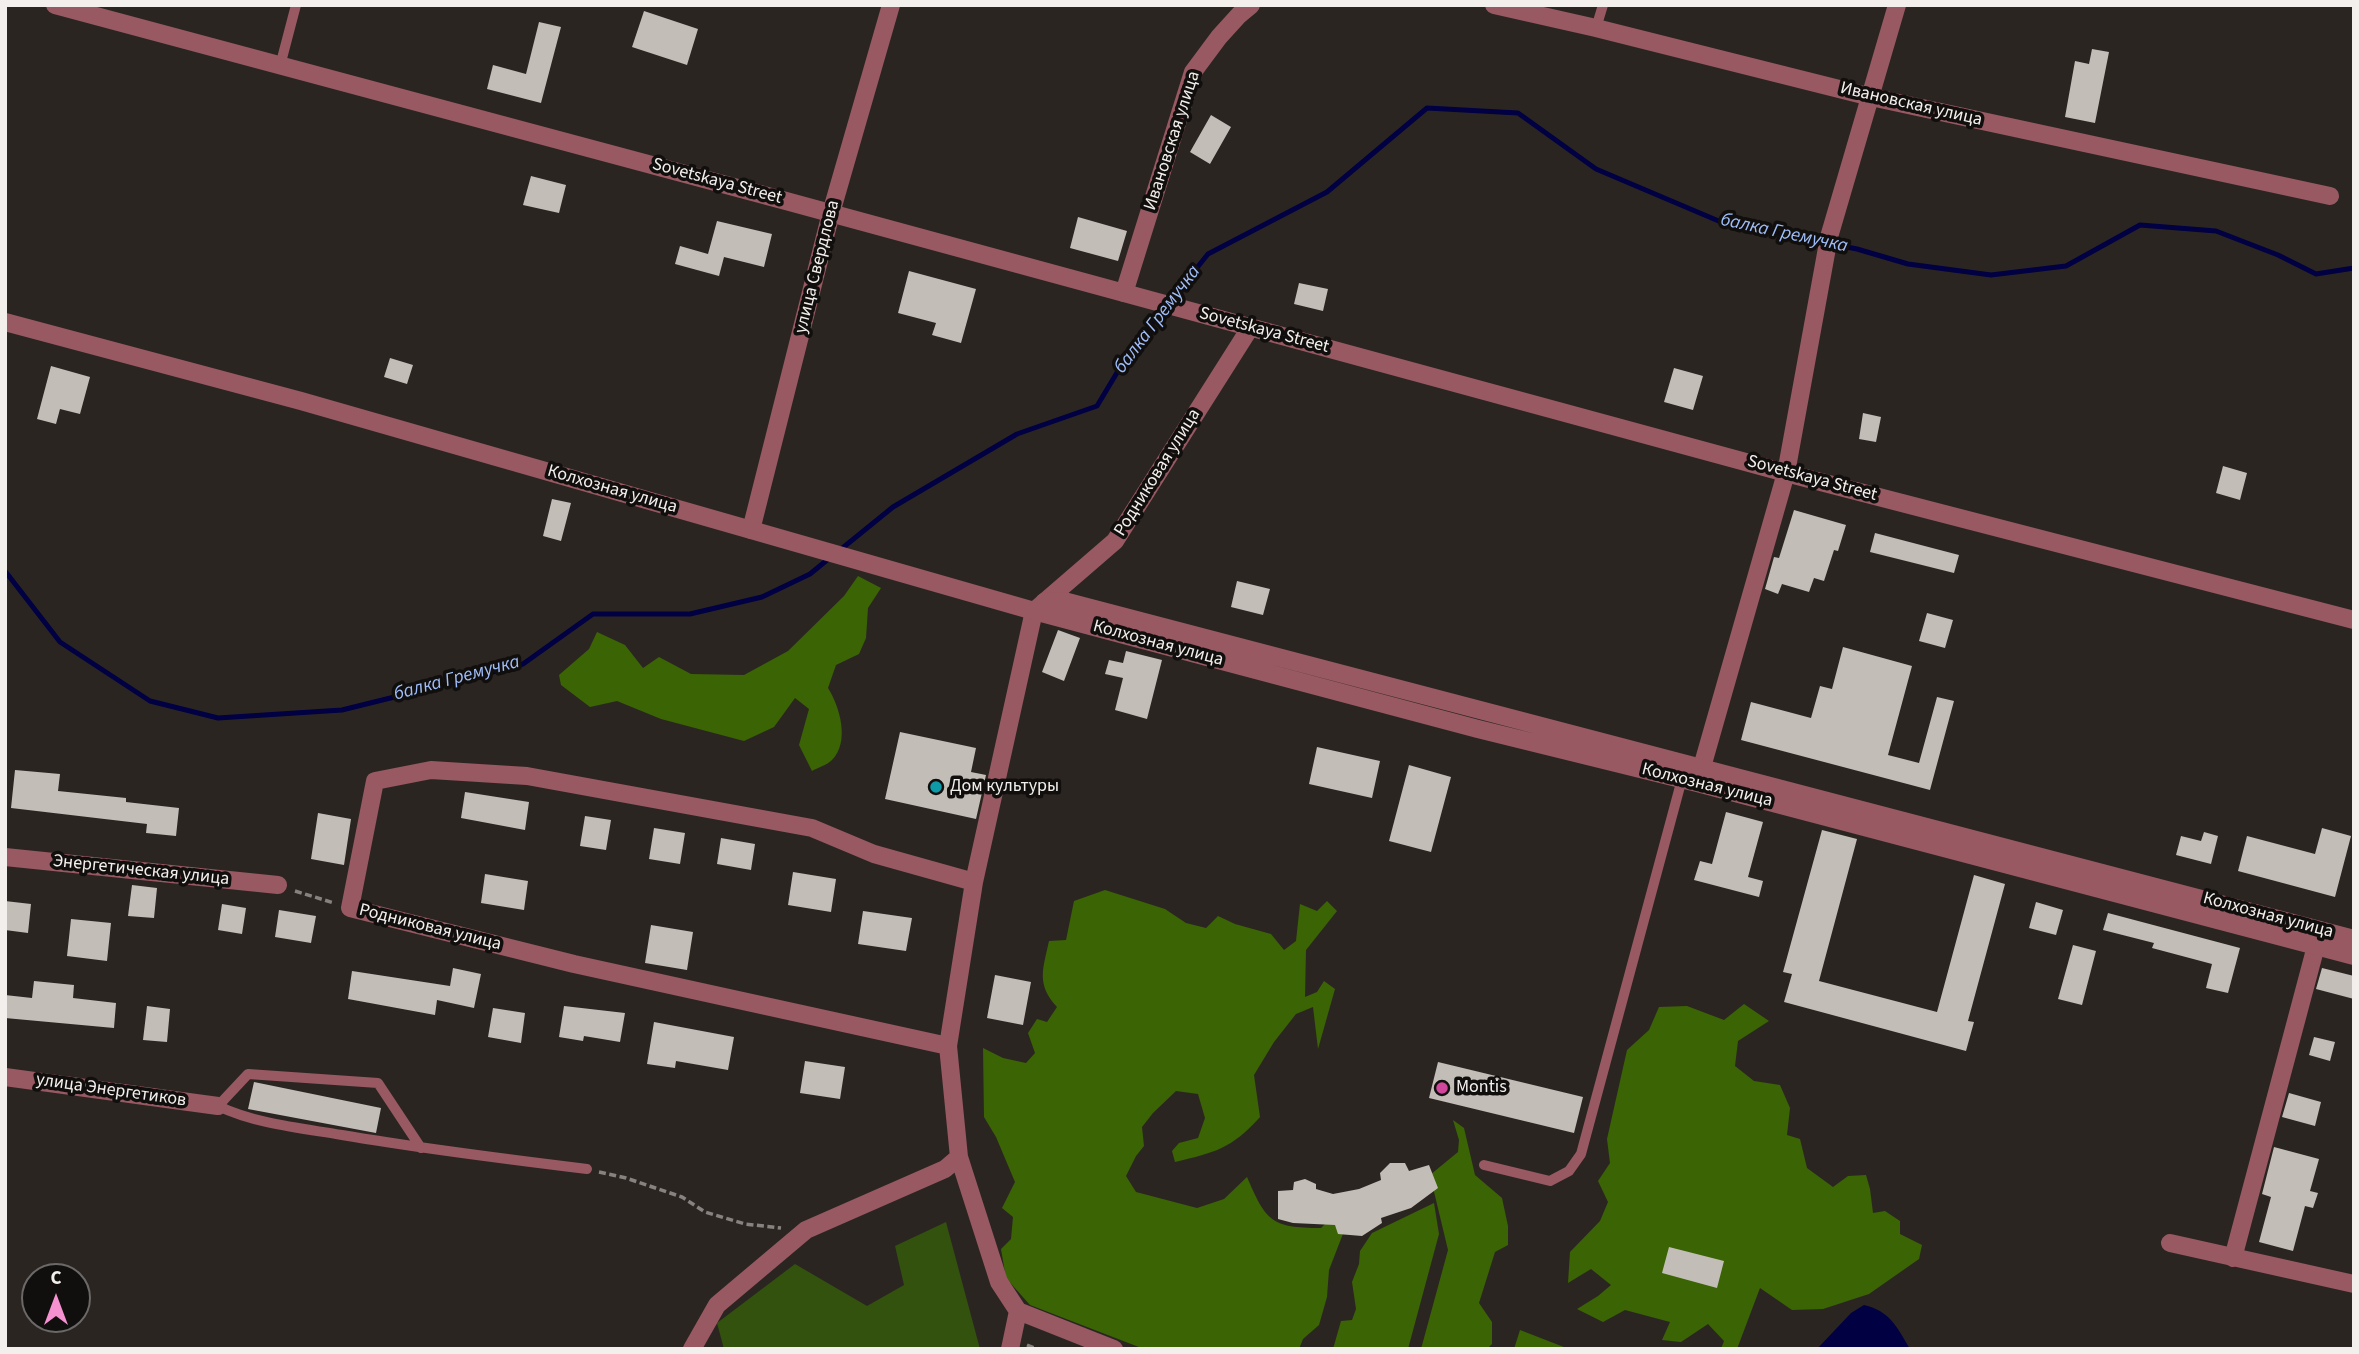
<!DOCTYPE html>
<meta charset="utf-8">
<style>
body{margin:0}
#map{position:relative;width:2359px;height:1354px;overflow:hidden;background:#2b2522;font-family:"Source Sans 3",sans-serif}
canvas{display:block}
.frame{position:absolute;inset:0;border:7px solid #f3efed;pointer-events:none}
.north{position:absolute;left:21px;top:1263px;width:70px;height:70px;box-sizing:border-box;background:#110f0d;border:2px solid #6b6967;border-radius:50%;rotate:0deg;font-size:19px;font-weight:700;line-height:28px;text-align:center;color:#f3efed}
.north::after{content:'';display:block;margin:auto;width:24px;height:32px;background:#f590d1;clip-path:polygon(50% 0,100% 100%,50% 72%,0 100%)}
</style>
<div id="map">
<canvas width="2359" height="1354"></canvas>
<div class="frame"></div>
<div class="north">С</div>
</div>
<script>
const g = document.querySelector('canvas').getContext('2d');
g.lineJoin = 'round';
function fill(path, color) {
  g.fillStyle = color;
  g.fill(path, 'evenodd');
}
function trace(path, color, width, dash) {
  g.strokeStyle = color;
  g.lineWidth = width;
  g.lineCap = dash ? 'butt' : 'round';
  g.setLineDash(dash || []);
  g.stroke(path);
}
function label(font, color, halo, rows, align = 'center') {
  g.font = font + ' "Source Sans 3",sans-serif';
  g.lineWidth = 7;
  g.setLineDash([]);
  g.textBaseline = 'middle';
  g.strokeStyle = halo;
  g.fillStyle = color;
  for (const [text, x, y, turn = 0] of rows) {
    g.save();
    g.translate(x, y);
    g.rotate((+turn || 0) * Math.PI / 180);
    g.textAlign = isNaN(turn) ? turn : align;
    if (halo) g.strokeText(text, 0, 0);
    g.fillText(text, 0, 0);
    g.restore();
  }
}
fill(new Path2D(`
 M946 1222 980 1349H724L717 1323 795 1264 867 1306 904 1285 895 1246Z`), '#32520e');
fill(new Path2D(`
 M858 576 881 588 868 608 866 638 859 654 836 665 828 688C840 707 850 742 832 760 827 765 817 768 812 771L799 745 809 709 795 698 774 727 744 741 661 719 617 701 590 707 561 685 559 675 589 649 597 632 625 645 643 668 659 657 691 674 744 675 788 651 844 596Z
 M1105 890 1165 909 1186 923 1206 928 1218 916 1235 924 1271 934 1284 950 1296 941 1300 904 1317 911 1327 901 1337 911 1306 950 1305 997 1317 992 1324 981 1335 989 1318 1049 1313 1007 1296 1014 1274 1042 1254 1075 1260 1117C1231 1149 1216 1152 1175 1162L1172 1151 1179 1143 1198 1138 1205 1118 1198 1094 1176 1091 1153 1113 1142 1127 1144 1146 1136 1156 1126 1176 1136 1192 1197 1208 1224 1199 1247 1177C1266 1221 1271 1228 1321 1228L1330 1219 1346 1226 1329 1270 1327 1297 1319 1325 1303 1339 1299 1349H1144L1030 1305 1006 1278 1001 1249 1011 1239 1013 1217 1002 1208 1015 1182 996 1137 984 1117 983 1048 1003 1058 1026 1063 1035 1053 1028 1033 1037 1019 1047 1022 1057 1007C1036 984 1043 969 1049 941L1066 940 1074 901Z
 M1744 1004 1769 1021 1738 1041 1735 1066 1754 1081 1780 1085 1790 1108 1787 1135 1800 1139 1807 1168 1833 1187 1848 1176 1866 1175 1870 1189 1873 1213 1885 1211 1900 1221V1234L1922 1245 1919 1259 1869 1294 1823 1309 1792 1310 1760 1288 1737 1349H1721L1724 1341 1708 1324 1681 1342 1662 1340 1670 1322 1625 1310 1603 1322 1577 1309 1598 1296 1611 1285 1591 1269 1568 1283 1570 1252 1600 1221 1608 1202 1598 1181 1610 1163 1607 1139 1627 1050 1649 1030 1659 1007 1687 1006 1724 1020Z
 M1453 1120 1464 1128 1475 1175 1502 1198 1508 1226V1245L1495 1252 1479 1303 1492 1322V1344L1487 1349H1421L1448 1250 1430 1175 1458 1152 1459 1140Z
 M1434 1203 1439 1234 1408 1349H1333L1341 1321 1352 1320 1356 1309 1352 1282 1359 1264 1360 1251 1372 1233Z
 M1520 1330 1569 1349H1514Z`), '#3b6404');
fill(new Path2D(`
 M1864 1305C1890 1311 1897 1327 1910 1349H1817L1851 1313Z`), '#000042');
trace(new Path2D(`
 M840 550 893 507 1017 434 1097 406 1130 351 1208 254 1327 192 1427 108 1518 113 1596 169 1721 222 1857 249 1908 264 1991 275 2066 266 2140 225 2216 231 2278 255 2316 274 2354 268
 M5 571 60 642 150 701 218 718 342 710 451 683 523 664 593 614H690L762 597 810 574 832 556`), '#000042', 5);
fill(new Path2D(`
 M644 11 698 29 687 65 632 47Z
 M539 22 561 27 541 103 487 89 493 65 526 74Z
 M2092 49 2109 52 2095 123 2065 117 2075 61 2089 64Z
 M1211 115 1231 127 1210 164 1190 152Z
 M531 176 566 185 559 213 523 205Z
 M1078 217 1127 231 1118 261 1070 248Z
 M717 221 772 234 764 267 724 257 719 276 675 264 680 246 708 254Z
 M909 271 976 289 961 343 932 335 936 323 898 313Z
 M1299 283 1328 289 1323 311 1294 304Z
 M390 358 413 365 407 384 384 377Z
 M51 366 90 377 80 414 60 409 56 424 37 419Z
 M1674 368 1703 376 1693 410 1664 402Z
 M1863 413 1881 417 1876 442 1859 439Z
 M2223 466 2247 473 2240 500 2216 493Z
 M552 499 571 503 561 541 543 536Z
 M1794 510 1846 525 1838 551 1834 550 1824 581 1814 578 1809 592 1782 584 1778 594 1765 589 1774 557 1779 558Z
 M1875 533 1959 555 1954 573 1870 552Z
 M1237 581 1270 589 1263 615 1231 607Z
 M1927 613 1953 620 1945 648 1919 641Z
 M1058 630 1080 638 1064 681 1042 672Z
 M1843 647 1912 666 1888 755 1919 763 1937 697 1954 701 1930 790 1741 740 1751 702 1811 718 1820 686 1832 689Z
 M1126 651 1162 660 1147 719 1115 710 1123 678 1105 674 1109 660 1123 663Z
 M900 732 976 748 971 772 986 775 976 819 885 799Z
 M1317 747 1380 761 1372 798 1309 784Z
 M1409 765 1451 777 1431 852 1389 841Z
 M15 770 60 774 58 791 126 798V802L179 808 176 836 146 833 147 824 11 808Z
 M465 792 529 802 525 830 461 818Z
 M1726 812 1763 822 1748 877 1763 881 1759 897 1694 880 1700 861 1712 864Z
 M318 813 351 819 344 865 311 859Z
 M585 816 611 820 606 850 580 846Z
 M654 828 685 833 680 864 649 859Z
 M2322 828 2351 836 2335 897 2238 871 2247 836 2315 854Z
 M1822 830 1857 839 1819 981 1937 1012 1974 875 2005 884 1968 1021 1974 1022 1966 1051 1784 1002 1792 974 1783 972Z
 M2204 832 2218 836 2211 864 2176 855 2181 836 2201 841Z
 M721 838 755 844 751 870 717 864Z
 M793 872 836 879 831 912 788 905Z
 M485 874 528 881 524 910 481 903Z
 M132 885 157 888 154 918 128 916Z
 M5 901 31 904 28 933 5 930Z
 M2036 902 2063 910 2056 935 2029 928Z
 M222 904 246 908 242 934 218 930Z
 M279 910 316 916 311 943 275 937Z
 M863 911 912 918 906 951 858 944Z
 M2108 913 2240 948 2228 993 2206 988 2212 964 2152 948 2154 943 2103 930Z
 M71 919 111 923 107 961 67 956Z
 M651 925 693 932 687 970 645 963Z
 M2073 945 2096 951 2082 1005 2058 999Z
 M453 968 481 974 474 1008 437 1000 435 1015 348 999 352 971 450 986Z
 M2322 968 2354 976V999L2316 989Z
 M995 975 1031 982 1023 1025 987 1018Z
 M34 981 74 985 73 998 116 1003 114 1028 5 1018V995L32 998Z
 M147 1006 170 1009 167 1042 143 1040Z
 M564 1006 625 1013 620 1042 584 1036 583 1041 559 1037Z
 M493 1008 525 1013 521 1043 488 1037Z
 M654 1022 734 1037 728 1070 676 1061 675 1068 647 1064Z
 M2314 1037 2335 1042 2330 1061 2309 1055Z
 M805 1061 845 1067 840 1099 800 1093Z
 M1438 1062 1583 1097 1574 1133 1429 1098Z
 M254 1082 381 1108 376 1133 248 1109Z
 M2289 1093 2321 1102 2315 1126 2282 1117Z
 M2274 1147 2319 1159 2310 1191 2318 1193 2313 1208 2305 1206 2293 1251 2259 1242 2271 1197 2262 1194Z
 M1390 1163H1405L1409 1171 1429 1165 1438 1188 1411 1208 1381 1218 1382 1223 1362 1236 1338 1234 1335 1225 1293 1223 1278 1219V1191L1293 1190 1294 1182 1305 1179 1316 1184V1189L1333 1194 1359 1189 1381 1180 1380 1173Z
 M1669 1247 1724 1261 1717 1288 1662 1273Z`), '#c3bdb7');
trace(new Path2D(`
 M295 891 334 903
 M599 1172 626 1178 682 1197 705 1212 745 1224 781 1228
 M1027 1345 1037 1349`), '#878280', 3.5, [7, 3.5]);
trace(new Path2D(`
 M1596 28 1603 5
 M280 66 296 5
 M421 1148 378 1083 248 1074 218 1106C256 1124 300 1128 342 1135 424 1149 505 1159 587 1169
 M1484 1165 1550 1181 1569 1171 1581 1154 1682 779`), '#985962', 10);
trace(new Path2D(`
 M1494 5 1596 28 1871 97 2330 196
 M1124 293 1193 72 1219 37 1239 15 1251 5
 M751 530 831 213 891 5
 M1698 781 1786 473 1829 237 1897 5
 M5 857 278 885
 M948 1046 574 964 350 908 375 781 431 770 527 776 812 828 874 854 974 882
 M5 1077 218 1106
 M2170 1243 2354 1284
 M2233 1258 2316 946
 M1018 1311 1114 1349
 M692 1349 717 1305 806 1230 945 1169 959 1157
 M1010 1349 1018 1311 999 1282 959 1157 948 1046 974 882 1034 611 1115 541 1250 328`), '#985962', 18);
trace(new Path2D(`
 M55 5 786 201 1786 473 2354 620
 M5 322 301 401 1034 611 1478 729 1697 783 2354 956
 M1044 602 1064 601 2354 939`), '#985962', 18);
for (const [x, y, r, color] of [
 [936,787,7,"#0f9aa8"],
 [1442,1088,7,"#d1479c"]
]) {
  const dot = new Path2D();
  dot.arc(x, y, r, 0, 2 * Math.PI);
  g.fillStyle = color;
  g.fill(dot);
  trace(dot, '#110f0d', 2.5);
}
label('18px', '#f3efed', '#110f0d', [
 ["Ивановская улица",1911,105,13],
 ["Ивановская улица",1173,141,-72],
 ["Sovetskaya Street",717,182,15],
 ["улица Свердлова",818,267,-76],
 ["Sovetskaya Street",1264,331,15],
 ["Родниковая улица",1158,473,-58],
 ["Sovetskaya Street",1812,479,15],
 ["Колхозная улица",612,490,16],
 ["Колхозная улица",1158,644,15],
 ["Колхозная улица",1707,786,14],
 ["Энергетическая улица",141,871,6],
 ["Колхозная улица",2268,916,15],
 ["Родниковая улица",430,928,14],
 ["улица Энергетиков",111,1091,8]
]);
label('18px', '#f3efed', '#110f0d', [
 ["Дом культуры",950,787],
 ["Montis",1456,1088]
], 'left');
label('italic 19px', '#a0befa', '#110f0d', [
 ["балка Гремучка",1784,234,12],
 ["балка Гремучка",1158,320,-53],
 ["балка Гремучка",457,679,-15]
]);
</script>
